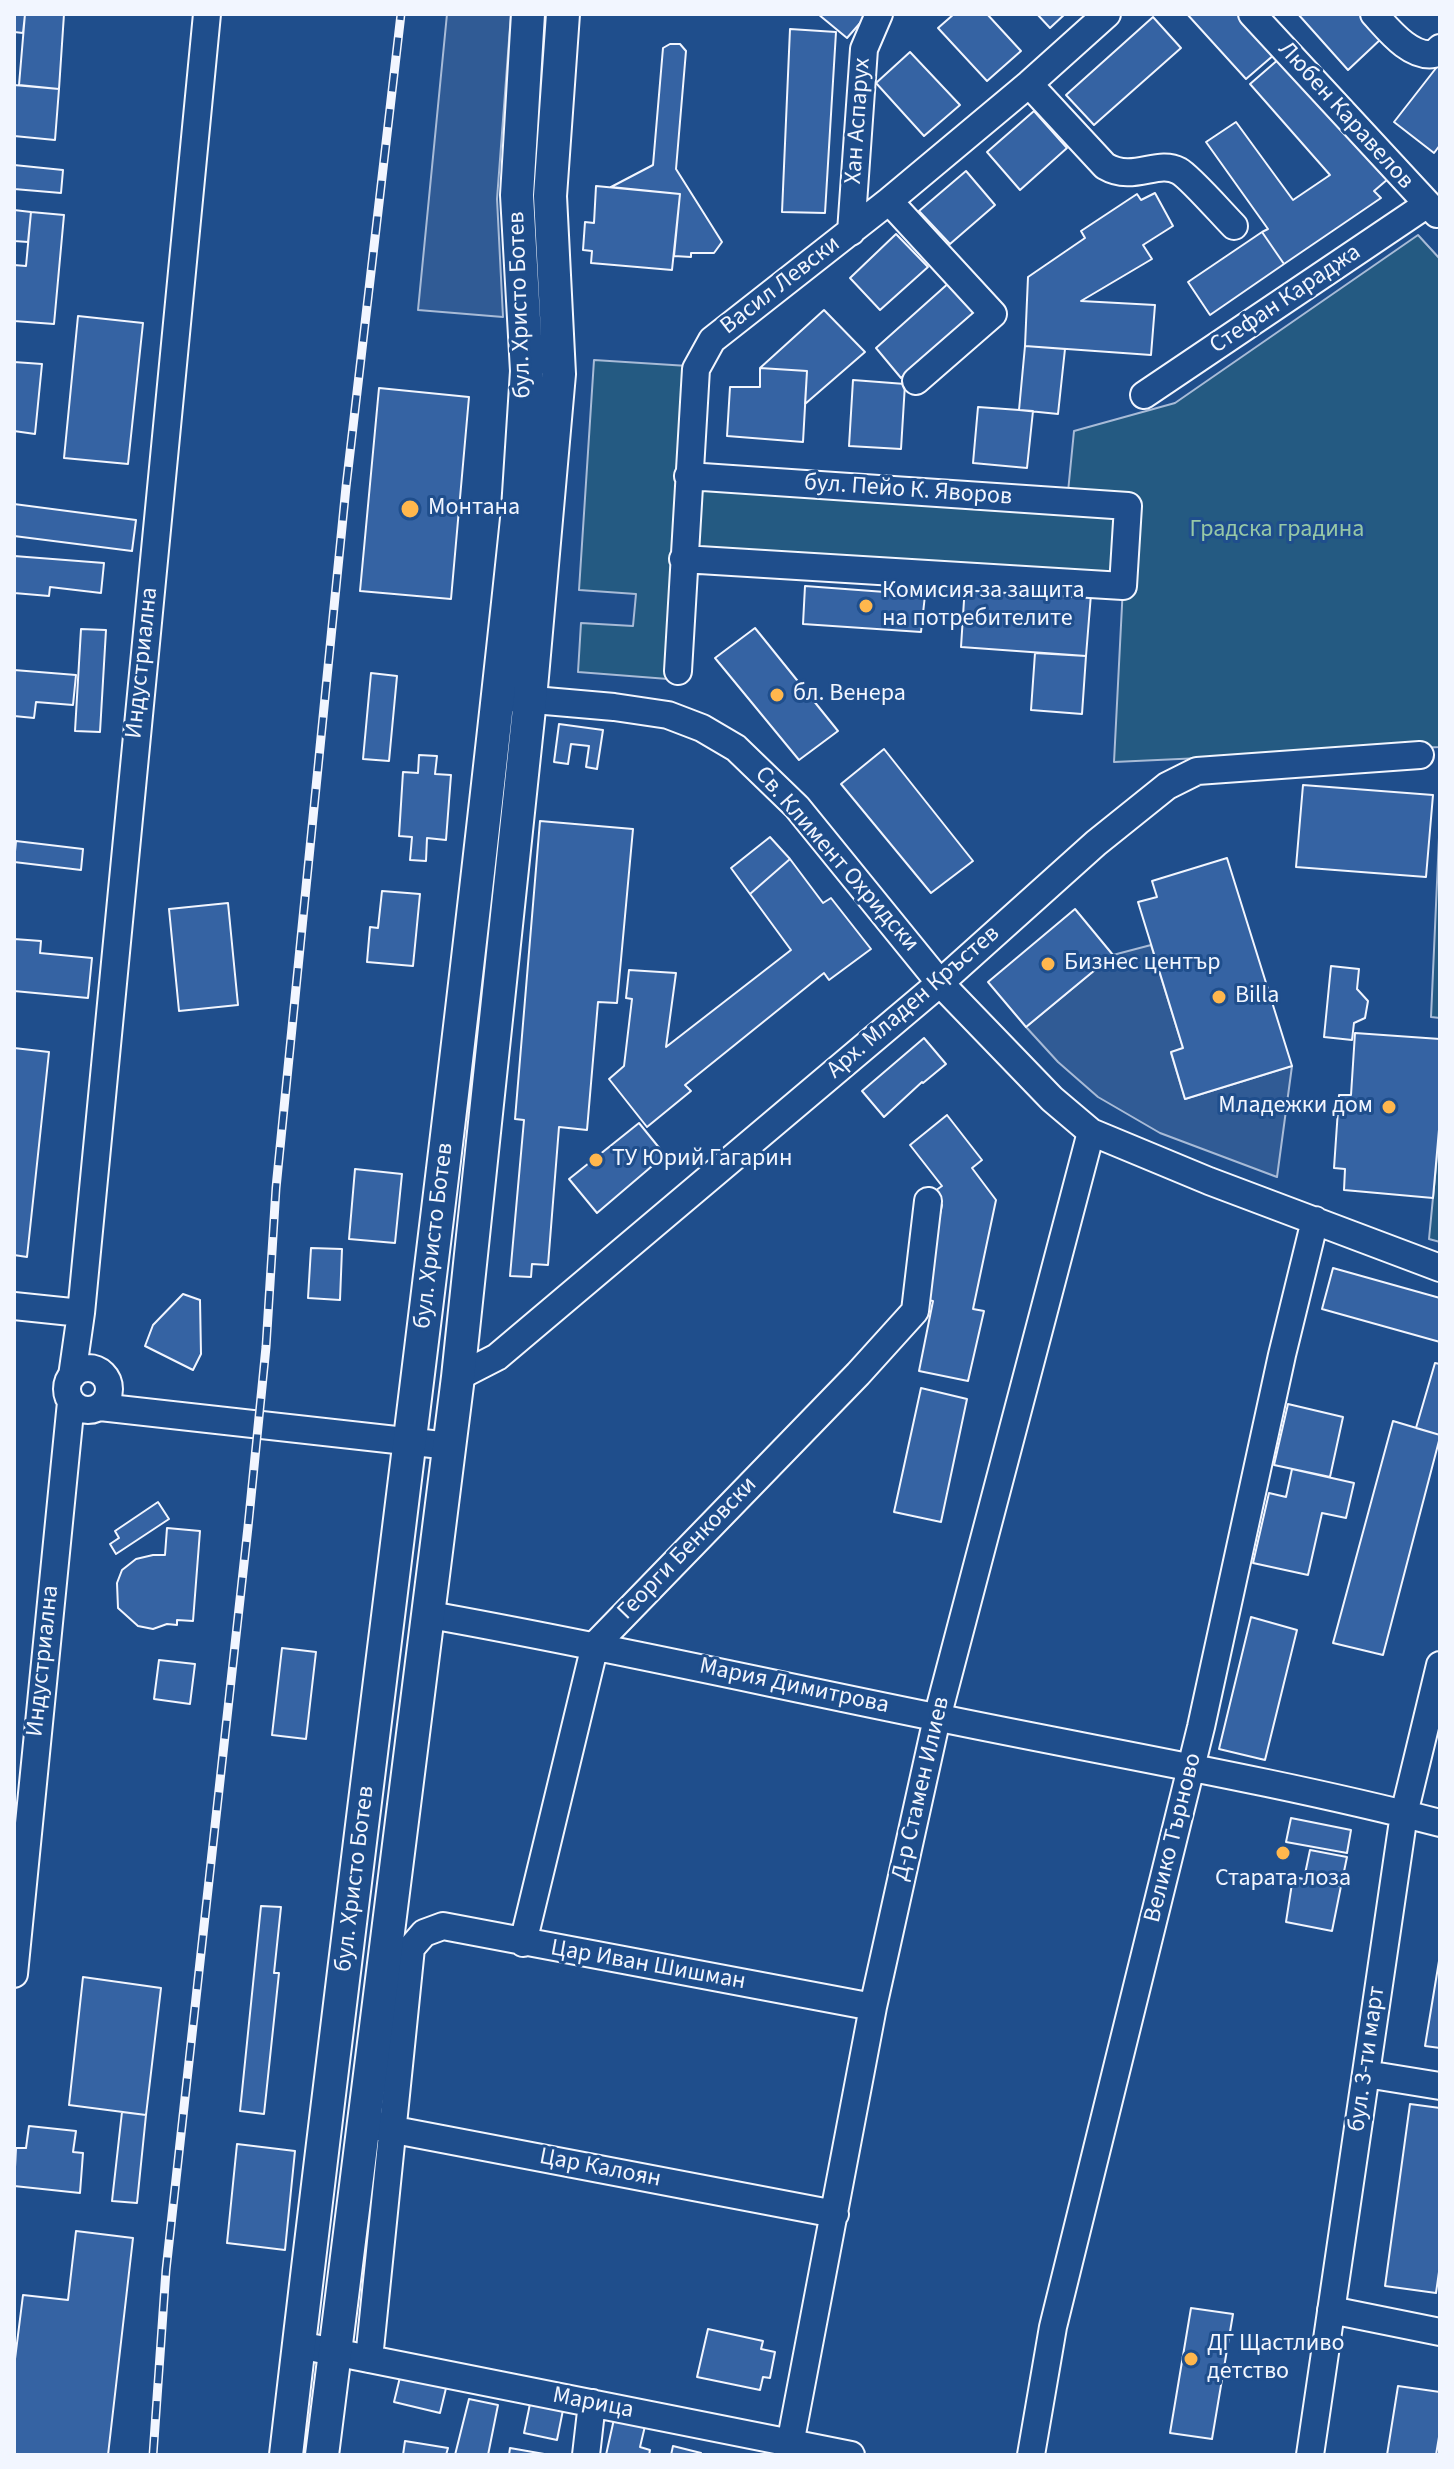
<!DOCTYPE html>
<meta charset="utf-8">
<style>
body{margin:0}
#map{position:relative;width:1454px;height:2469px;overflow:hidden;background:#1f4e8c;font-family:"Source Sans 3",sans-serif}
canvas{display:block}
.frame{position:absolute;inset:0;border:16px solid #f2f6ff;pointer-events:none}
</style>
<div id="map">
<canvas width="1454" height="2469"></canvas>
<div class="frame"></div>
</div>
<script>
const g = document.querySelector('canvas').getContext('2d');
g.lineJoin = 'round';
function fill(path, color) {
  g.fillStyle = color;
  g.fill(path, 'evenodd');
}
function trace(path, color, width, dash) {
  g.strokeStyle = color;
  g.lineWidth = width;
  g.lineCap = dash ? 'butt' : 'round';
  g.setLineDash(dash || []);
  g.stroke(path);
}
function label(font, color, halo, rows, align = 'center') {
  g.font = font + ' "Source Sans 3",sans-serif';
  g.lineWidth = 6;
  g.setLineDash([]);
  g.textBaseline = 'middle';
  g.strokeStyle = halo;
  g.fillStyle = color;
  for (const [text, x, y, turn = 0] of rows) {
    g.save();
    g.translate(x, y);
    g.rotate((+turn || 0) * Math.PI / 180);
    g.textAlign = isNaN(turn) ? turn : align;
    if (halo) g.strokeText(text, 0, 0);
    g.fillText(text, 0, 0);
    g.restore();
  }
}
const green = new Path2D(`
 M1418 235 1440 259V747L1114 762 1123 586 691 552 696 484 1067 502 1074 431 1175 403Z
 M594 360 688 366 668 679 578 672 581 623 633 626 636 594 579 590Z
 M1440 815V1018L1431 1017Z
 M1440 1125V1242L1429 1239Z`);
fill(green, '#245a82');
trace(green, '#a8bbd7', 2);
const parking = new Path2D(`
 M447 14H511L497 199 503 317 418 310Z
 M1151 945 1183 1048 1171 1053 1185 1099 1292 1066 1277 1177 1160 1133 1098 1097 1058 1062 1026 1027 1113 955Z`);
fill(parking, '#305b95');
trace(parking, '#a8bbd7', 2);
const building = new Path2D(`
 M14 14H25L23 33 14 32Z
 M25 14H64L59 89 19 85Z
 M818 14H868L847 38Z
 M954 14H987L1021 51 987 81 938 28Z
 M1037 14H1065L1050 28Z
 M1187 14H1239L1275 54 1246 79Z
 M1298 14H1360L1382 38 1348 70Z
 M1153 17 1181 48 1094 125 1066 95Z
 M790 29 836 32 825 213 782 212Z
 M670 44H680L686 51 676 169 722 242 714 253H691V257L674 256 680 194 611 187 653 165 663 48Z
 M910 52 960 105 924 136 876 83Z
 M1280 58 1388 179 1374 191 1381 198 1284 264 1262 232 1268 229 1206 142 1236 122 1293 200 1330 175 1250 84Z
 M1440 63V145L1434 153 1394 122Z
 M14 85 59 89 55 140 14 136Z
 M1034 111 1067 148 1020 190 987 152Z
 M14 165 63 170 61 193 14 189Z
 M966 171 995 205 950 244 919 211Z
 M596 186 680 194 672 270 591 263 592 251 583 250 585 222 594 223Z
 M1155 193 1173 226 1143 245 1152 259 1081 301 1155 305 1151 355 1025 346 1028 277 1085 238 1081 231 1137 194 1141 200Z
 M14 210 31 212 28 242 14 241Z
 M31 212 64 215 54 324 14 321V265L26 266Z
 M1262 232 1284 264 1210 315 1188 282Z
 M896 234 928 267 880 310 850 278Z
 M951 281 977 310 901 378 876 348Z
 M824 310 865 352 805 404 807 371 760 368Z
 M78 316 143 323 128 464 64 458Z
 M1025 346 1065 349 1058 414 1019 410Z
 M14 362 42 364 35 434 14 431Z
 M760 368 807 371 803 442 727 436 730 387H760Z
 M853 380 905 384 901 449 849 446Z
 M379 388 469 397 451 599 360 591Z
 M978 407 1033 411 1027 468 973 463Z
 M14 504 136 520 132 551 14 536Z
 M14 556 104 563 101 593 50 587 49 596 14 593Z
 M965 585 1091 594 1086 656 961 647Z
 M805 586 925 595 921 632 803 624Z
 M755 628 838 731 799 760 715 658Z
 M81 629 106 630 100 732 75 731Z
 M1035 653 1086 656 1082 714 1031 710Z
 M14 670 76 675 73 705 36 702 34 718 14 716Z
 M371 673 397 676 389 761 363 759Z
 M559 724 603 730 597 769 586 767 589 746 571 744 568 764 554 762Z
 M884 749 973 861 931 893 841 784Z
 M419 755 437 756 435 774 451 775 446 840 427 838 426 861 410 860 412 837 399 836 403 772 418 773Z
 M1303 785 1433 795 1426 877 1296 867Z
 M540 821 633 829 617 1003 598 1002 587 1130 559 1127 548 1265 532 1264 531 1277 510 1276 524 1120 515 1119Z
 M770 837 790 859 750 894 731 868Z
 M16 841 83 849 81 870 14 862Z
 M1227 858 1292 1066 1185 1099 1171 1052 1183 1048 1138 902 1157 897 1152 881Z
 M790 859 823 903 831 898 871 949 829 980 824 973 685 1085 691 1091 647 1127 609 1079 624 1066 632 999 626 998 629 970 676 973 666 1047 791 950 750 894Z
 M382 891 420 894 413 966 367 962 370 927 378 928Z
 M228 903 238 1005 179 1011 169 909Z
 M1075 909 1113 955 1026 1027 988 982Z
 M14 939 41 941 40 953 92 958 88 998 14 991Z
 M1331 966 1359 969 1357 989 1368 1001 1365 1018 1354 1023 1352 1040 1324 1037Z
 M1355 1033 1440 1039V1118L1433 1198 1344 1190 1345 1169 1334 1168 1339 1095H1351Z
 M924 1038 946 1064 923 1083 922 1082 884 1117 862 1091Z
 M14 1048 49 1052 27 1257 14 1255Z
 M947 1115 982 1160 972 1168 996 1200 973 1309 984 1311 968 1381 919 1371 933 1301 922 1299 942 1205 932 1193 942 1186 910 1145Z
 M639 1123 665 1155 597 1213 569 1179Z
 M355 1169 402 1174 395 1243 349 1239Z
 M311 1248 342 1249 340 1300 308 1298Z
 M1333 1268 1440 1298V1342L1322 1309Z
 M183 1294 200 1300 201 1354 193 1370 145 1346 153 1325Z
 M1435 1363 1440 1364V1435L1416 1428Z
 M921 1388 967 1399 941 1522 894 1512Z
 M1288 1404 1343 1417 1330 1477 1274 1465Z
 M1393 1421 1440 1435V1437L1383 1655 1333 1643Z
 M1292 1469 1354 1483 1346 1518 1322 1513 1308 1575 1253 1563 1269 1493 1286 1497Z
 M158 1502 169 1519 116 1554 110 1544 119 1538 115 1531Z
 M167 1528 200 1531 193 1621 177 1620V1625L167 1624 153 1629 138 1626 118 1608 117 1583 122 1570 136 1559 153 1555H165Z
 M1251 1617 1297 1630 1265 1760 1219 1749Z
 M282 1648 316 1652 306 1739 272 1735Z
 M159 1660 195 1664 190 1704 154 1699Z
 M1291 1818 1351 1830 1347 1853 1286 1842Z
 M1310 1850 1347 1857 1341 1886 1304 1879Z
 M1293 1877 1341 1886 1332 1931 1286 1922Z
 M261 1906 281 1907 274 1973H279L264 2114 240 2111Z
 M1440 1955V2048L1425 2046Z
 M83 1977 161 1988 146 2115 69 2105Z
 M1410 2104 1440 2108V2265L1436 2293 1385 2286Z
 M122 2112 146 2115 137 2203 112 2201Z
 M29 2126 76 2131 73 2152 83 2153 80 2193 14 2186 16 2148H26Z
 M237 2144 295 2151 285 2250 227 2243Z
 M76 2231 133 2238 108 2455H14V2367L23 2295 68 2300Z
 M1191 2308 1233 2314 1212 2439 1170 2433Z
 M708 2329 763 2341 761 2349 775 2352 770 2378 763 2377 760 2390 697 2377Z
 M401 2373 447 2384 440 2413 394 2402Z
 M1398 2386 1440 2392V2431L1436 2455H1387Z
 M469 2399 498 2405 488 2455H455Z
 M531 2399 564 2405 557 2440 524 2433Z
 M614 2419 645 2426 640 2447 650 2450 649 2455H606Z
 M405 2441 448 2448 446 2455H403Z
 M673 2446 701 2453V2455H671Z
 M510 2448 550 2455H509Z`);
fill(building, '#3563a3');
trace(building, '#f2f6ff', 2);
const minor = new Path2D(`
 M1252 14 1437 214
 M1374 14C1388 29 1410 58 1434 54L1440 48
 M1029 84 1105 166C1134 183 1157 159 1179 171 1190 177 1223 215 1234 226
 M889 201 993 314 916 381
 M851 232 864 49 879 14
 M1144 395 1426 205
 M683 559 1123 586 1128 506 688 476
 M678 671 696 369 712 340 889 201 1029 84 1107 14
 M511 698 614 707 668 715 702 728 736 748 797 807 940 983 1052 1099 1091 1132 1209 1181 1440 1268
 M14 1306 81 1313
 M67 1389a21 21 0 1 1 42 0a21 21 0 1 1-42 0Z
 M72 1376 81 1313 207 14
 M458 1377 497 1357 940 983 1096 843 1167 786 1197 771 1420 755
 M100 1407 450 1446
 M430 1615C599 1645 767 1683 935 1717 1104 1752 1273 1780 1440 1823
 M523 1943 595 1645 858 1374 915 1311 928 1201
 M14 1974 71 1402
 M1366 2074 1440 2086
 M379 2127 835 2214
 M1331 2310 1440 2332
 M299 2345 851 2455
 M369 2359 411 1948 424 1933 443 1926 873 2007
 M586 2455 592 2403
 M788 2455 873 2007 937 1718 1091 1132
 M1031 2455 1053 2327 1201 1727 1282 1355 1315 1220
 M1310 2455 1404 1814 1440 1665`);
const major = new Path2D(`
 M286 2455C361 1806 450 1159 518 509L527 371 517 195 528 14
 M322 2455 458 1377 530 699 559 374 550 196 563 14`);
trace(minor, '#f2f6ff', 30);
trace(major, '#f2f6ff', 36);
trace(minor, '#1f4e8c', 26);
trace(major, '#1f4e8c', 32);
const rail = new Path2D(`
 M153 2455 166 2270 248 1527 266 1347 276 1188 346 487 401 14`);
trace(rail, '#f2f6ff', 9);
trace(rail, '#1f4e8c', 6, [18]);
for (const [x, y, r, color] of [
 [410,509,10,"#ffb74d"],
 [866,606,8,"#ffb74d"],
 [777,695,8,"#ffb74d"],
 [1048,964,8,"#ffb74d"],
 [1219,997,8,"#ffb74d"],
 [1389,1107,8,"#ffb74d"],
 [596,1160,8,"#ffb74d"],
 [1283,1853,8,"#ffb74d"],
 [1191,2359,8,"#ffb74d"]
]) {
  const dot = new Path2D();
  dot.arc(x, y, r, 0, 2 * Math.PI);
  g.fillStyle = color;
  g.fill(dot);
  trace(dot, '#1f4e8c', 3);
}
label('24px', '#f2f6ff', '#1f4e8c', [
 ["Любен Каравелов",1345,116,48],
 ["Хан Аспарух",859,121,-86],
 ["Васил Левски",781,286,-38],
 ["Стефан Караджа",1286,300,-34],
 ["бул. Христо Ботев",521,305,-92],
 ["бул. Пейо К. Яворов",908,491,4],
 ["Индустриална",143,663,-84],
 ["Св. Климент Охридски",836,860,49],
 ["Арх. Младен Кръстев",914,1003,-41],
 ["бул. Христо Ботев",435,1236,-83],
 ["Георги Бенковски",688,1549,-46],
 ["Индустриална",44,1661,-84],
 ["Мария Димитрова",794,1687,12],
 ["Д-р Стамен Илиев",922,1789,-77],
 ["Велико Търново",1174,1838,-76],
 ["бул. Христо Ботев",356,1879,-83],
 ["Цар Иван Шишман",648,1966,10],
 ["бул. 3-ти март",1368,2059,-82],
 ["Цар Калоян",600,2169,11],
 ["Марица",593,2404,11]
]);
label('24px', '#f2f6ff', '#1f4e8c', [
 ["Монтана",428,509],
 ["Комисия за защита",882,592],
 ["на потребителите",882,620],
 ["бл. Венера",793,695],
 ["Бизнес център",1064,964],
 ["Billa",1235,997],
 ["Младежки дом",1373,1107,"right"],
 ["ТУ Юрий Гагарин",612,1160],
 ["Старата лоза",1283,1880,"center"],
 ["ДГ Щастливо",1207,2345],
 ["детство",1207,2373]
], 'left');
label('24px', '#97c8a6', '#1f4e8c', [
 ["Градска градина",1277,531]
]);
</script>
